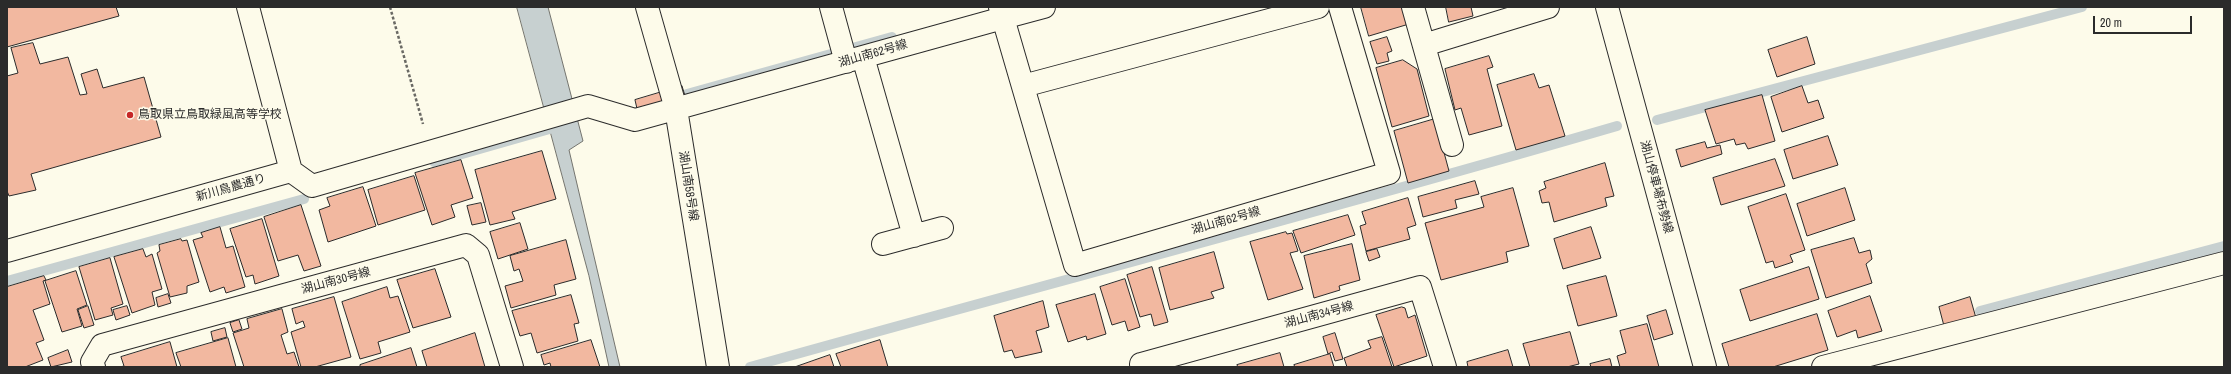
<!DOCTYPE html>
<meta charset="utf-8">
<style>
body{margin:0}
#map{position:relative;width:2231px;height:374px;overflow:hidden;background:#fdfbea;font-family:"Archivo Narrow",sans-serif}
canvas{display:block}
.frame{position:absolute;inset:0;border:8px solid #2b2b2b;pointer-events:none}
.scale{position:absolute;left:2093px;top:16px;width:99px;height:18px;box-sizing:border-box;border:2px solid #2b2b2b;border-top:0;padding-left:5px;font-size:12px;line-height:14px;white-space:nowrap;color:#2b2b2b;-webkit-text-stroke:3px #fdfbea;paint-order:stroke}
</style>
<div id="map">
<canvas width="2231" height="374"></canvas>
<div class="frame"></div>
<div class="scale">20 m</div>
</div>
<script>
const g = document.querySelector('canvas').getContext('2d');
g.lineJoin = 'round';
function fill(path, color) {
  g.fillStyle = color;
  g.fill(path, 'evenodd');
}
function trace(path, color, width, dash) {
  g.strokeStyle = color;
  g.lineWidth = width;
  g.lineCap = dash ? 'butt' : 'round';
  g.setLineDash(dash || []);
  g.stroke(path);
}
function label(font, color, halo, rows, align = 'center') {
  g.font = font + ' "Archivo Narrow","Noto Sans JP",sans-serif';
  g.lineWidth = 3;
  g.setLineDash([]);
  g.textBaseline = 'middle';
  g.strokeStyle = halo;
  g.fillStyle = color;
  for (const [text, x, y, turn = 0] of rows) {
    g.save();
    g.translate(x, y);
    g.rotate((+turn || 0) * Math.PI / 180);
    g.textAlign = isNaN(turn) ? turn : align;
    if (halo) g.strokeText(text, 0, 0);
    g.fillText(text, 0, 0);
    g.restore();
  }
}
const water = new Path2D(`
 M517 7H548L583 141 569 150 620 367H609L589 276Z`);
fill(water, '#c7d0d0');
trace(water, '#74746e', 1);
trace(new Path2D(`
 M687 94 892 37
 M1657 120 2082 7
 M434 162 560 126
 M7 281 304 199
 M1980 311 2224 246
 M750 367C1039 286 1329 210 1617 126`), '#c7d0d0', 10);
const building = new Path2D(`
 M7 7H116L119 16 7 47Z
 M1361 7H1404L1409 24 1369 36Z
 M1446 7H1471L1473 16 1449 22Z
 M1387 37 1392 51 1387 53 1389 61 1377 64 1370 42Z
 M1807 37 1815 64 1777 77 1768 50Z
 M33 43 40 64 68 57 80 95 87 94 81 74 97 69 103 88 144 77 161 137 31 174 36 190 9 196 7 191V76L18 73 11 48Z
 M1489 56 1493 67 1487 69 1502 126 1469 135 1461 108 1455 110 1445 69Z
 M1403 60 1417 69 1429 116 1392 127 1376 68Z
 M1534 74 1539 88 1549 85 1565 136 1516 150 1497 85Z
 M682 86 686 99 638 113 635 100Z
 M1802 86 1808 103 1818 100 1824 118 1782 132 1771 97Z
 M1762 95 1775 141 1748 149 1745 143 1736 145 1734 139 1716 144 1705 110Z
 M1435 119 1449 171 1408 183 1394 131Z
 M1828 136 1838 165 1793 179 1784 150Z
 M1705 142 1707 148 1720 145 1722 154 1681 167 1676 150Z
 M542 151 556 199 512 212 515 219 490 225 475 170Z
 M1775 159 1785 186 1721 205 1713 178Z
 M461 160 473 198 451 205 455 217 432 225 415 173Z
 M1605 163 1614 196 1605 198 1607 206 1554 222 1549 202 1542 203 1539 191 1546 188 1544 182Z
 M414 176 425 210 378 225 368 190Z
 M1475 181 1479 194 1455 200 1457 208 1423 217 1418 197Z
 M363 187 376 226 328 242 319 210 330 206 327 198Z
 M1513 188 1529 246 1506 252 1508 262 1441 280 1425 223 1484 207 1481 197Z
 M1845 188 1855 220 1807 236 1797 204Z
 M1786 194 1805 250 1790 255 1793 262 1775 268 1773 261 1766 263 1748 207Z
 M1408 198 1416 225 1407 228 1410 239 1366 251 1360 226 1366 224 1362 212Z
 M481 203 486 222 472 225 467 206Z
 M301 205 321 266 304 271 298 255 278 261 264 217Z
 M1348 215 1355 235 1301 253 1293 231Z
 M262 219 279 276 255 284 253 275 246 277 230 229Z
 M520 223 528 249 498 259 490 232Z
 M220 227 226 248 233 246 245 287 226 293 224 287 210 292 193 240 203 237 201 233Z
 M1591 227 1601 258 1563 269 1554 239Z
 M1286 232 1287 234 1292 233 1298 251 1290 253 1303 289 1268 300 1250 242Z
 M1854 238 1859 253 1870 250 1872 259 1866 264 1872 283 1826 298 1811 250Z
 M181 239 182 241 187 240 199 282 187 286V293L170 297 157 253 160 251 159 245Z
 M566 240 576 279 554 285 556 295 511 308 505 286 523 281 519 269 514 271 510 256Z
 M1352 244 1360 280 1339 286 1340 290 1314 298 1304 256Z
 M143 249 146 257 152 254 162 289 152 292 155 305 132 313 114 257Z
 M1377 249 1380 257 1369 261 1366 252Z
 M1214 252 1224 288 1211 292 1214 298 1170 310 1159 268Z
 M110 258 123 304 111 308 113 315 95 320 79 267Z
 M1152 267 1168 322 1154 326 1151 314 1140 317 1127 275Z
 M1809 267 1819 299 1750 321 1740 290Z
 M435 269 451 317 413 328 397 280Z
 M76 271 87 305 77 309 82 326 62 332 45 281Z
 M44 276 46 280 43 281 50 304 33 310 44 340 36 343 43 360 25 367H7V287Z
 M1606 276 1617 316 1578 326 1567 286Z
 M1125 279 1140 327 1128 331 1125 321 1112 325 1100 287Z
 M387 287 390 298 398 296 410 332 378 342 381 353 360 359 342 302Z
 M168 294 171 303 158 307 156 298Z
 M1095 294 1106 334 1087 340 1086 336 1068 342 1056 305Z
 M571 295 579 323 574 324 578 341 537 353 531 333 520 336 512 311Z
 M1870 296 1882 331 1858 338 1856 330 1837 337 1828 311Z
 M334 297 351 357 315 367H301L291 332 305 327 303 321 296 324 292 309Z
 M1970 297 1976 318 1944 326 1939 307Z
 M1043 301 1049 327 1036 331 1042 352 1015 358 1012 350 1004 352 994 316Z
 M88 306 94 325 84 328 78 310Z
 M127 306 130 315 116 320 113 310Z
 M1402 307 1405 308 1408 318 1415 315 1427 356 1394 367 1376 315Z
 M282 309 288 332 281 335 287 354 294 352 299 367H244L233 333 249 328 247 319Z
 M1666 310 1673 334 1654 340 1647 316Z
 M1817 314 1828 350 1773 367H1729L1722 344Z
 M239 320 242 329 233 332 230 323Z
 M1647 324 1659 367H1620L1617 356 1626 353 1620 331Z
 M225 328 227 337 213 341 211 332Z
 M1570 332 1579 364 1567 367H1530L1523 344Z
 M475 333 485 367H427L422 351Z
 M1335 333 1343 359 1335 361 1332 352 1328 354 1323 337Z
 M1382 337 1392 367H1347L1344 358 1371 348 1368 341Z
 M228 338 236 367H181L176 353Z
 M591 340 600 367H551L550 363 544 365 541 355Z
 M880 340 888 367H841L836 354Z
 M170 342 177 367H120L124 366 121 357Z
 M411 348 417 367H360V365Z
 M68 350 72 362 51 367 48 358Z
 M1508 350 1513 367H1468L1467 362Z
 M1280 353 1284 367H1238L1237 365Z
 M1330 354 1334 367H1295L1294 365Z
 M830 355 834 367H795Z
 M1610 359 1612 367H1591L1590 364Z`);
fill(building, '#f2b8a0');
trace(building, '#2b2b2b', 1);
const minor = new Path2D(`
 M647 7 676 109 718 367
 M831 7 846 62
 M1000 7 1003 18 1044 7
 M1413 7 1452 145
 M1424 45 1548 7
 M863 57 914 236
 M1023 86 1318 7
 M291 171 312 186 588 106 635 120 1003 18 1075 265 1389 173 1340 7
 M883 244 942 228
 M7 251 291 171 248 7
 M94 367 92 362 102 345 466 245 478 255 512 367
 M1142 367 1141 364 1420 287 1445 367
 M1823 367 2224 263`);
const secondary = new Path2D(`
 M1607 7 1705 367`);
trace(minor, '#2b2b2b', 24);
trace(secondary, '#2b2b2b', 24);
trace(new Path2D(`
 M390 7 423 124`), '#6a6964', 2.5, [3, 2]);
trace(minor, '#fdfbea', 22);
trace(secondary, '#fdfbea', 22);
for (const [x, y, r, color] of [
 [130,115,4,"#c62828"]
]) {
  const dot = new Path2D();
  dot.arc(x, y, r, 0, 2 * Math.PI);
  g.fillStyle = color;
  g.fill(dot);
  trace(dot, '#fdfbea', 1.5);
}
label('12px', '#2b2b2b', '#fdfbea', [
 ["湖山南62号線",873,54,-16],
 ["湖山南58号線",688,186,81],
 ["湖山停車場布勢線",1656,187,75],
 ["新川鳥農通り",231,188,-16],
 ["湖山南62号線",1226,221,-16],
 ["湖山南30号線",336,281,-15],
 ["湖山南34号線",1319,315,-15]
]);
label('12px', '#2b2b2b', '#fdfbea', [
 ["鳥取県立鳥取緑風高等学校",138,115]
], 'left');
</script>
